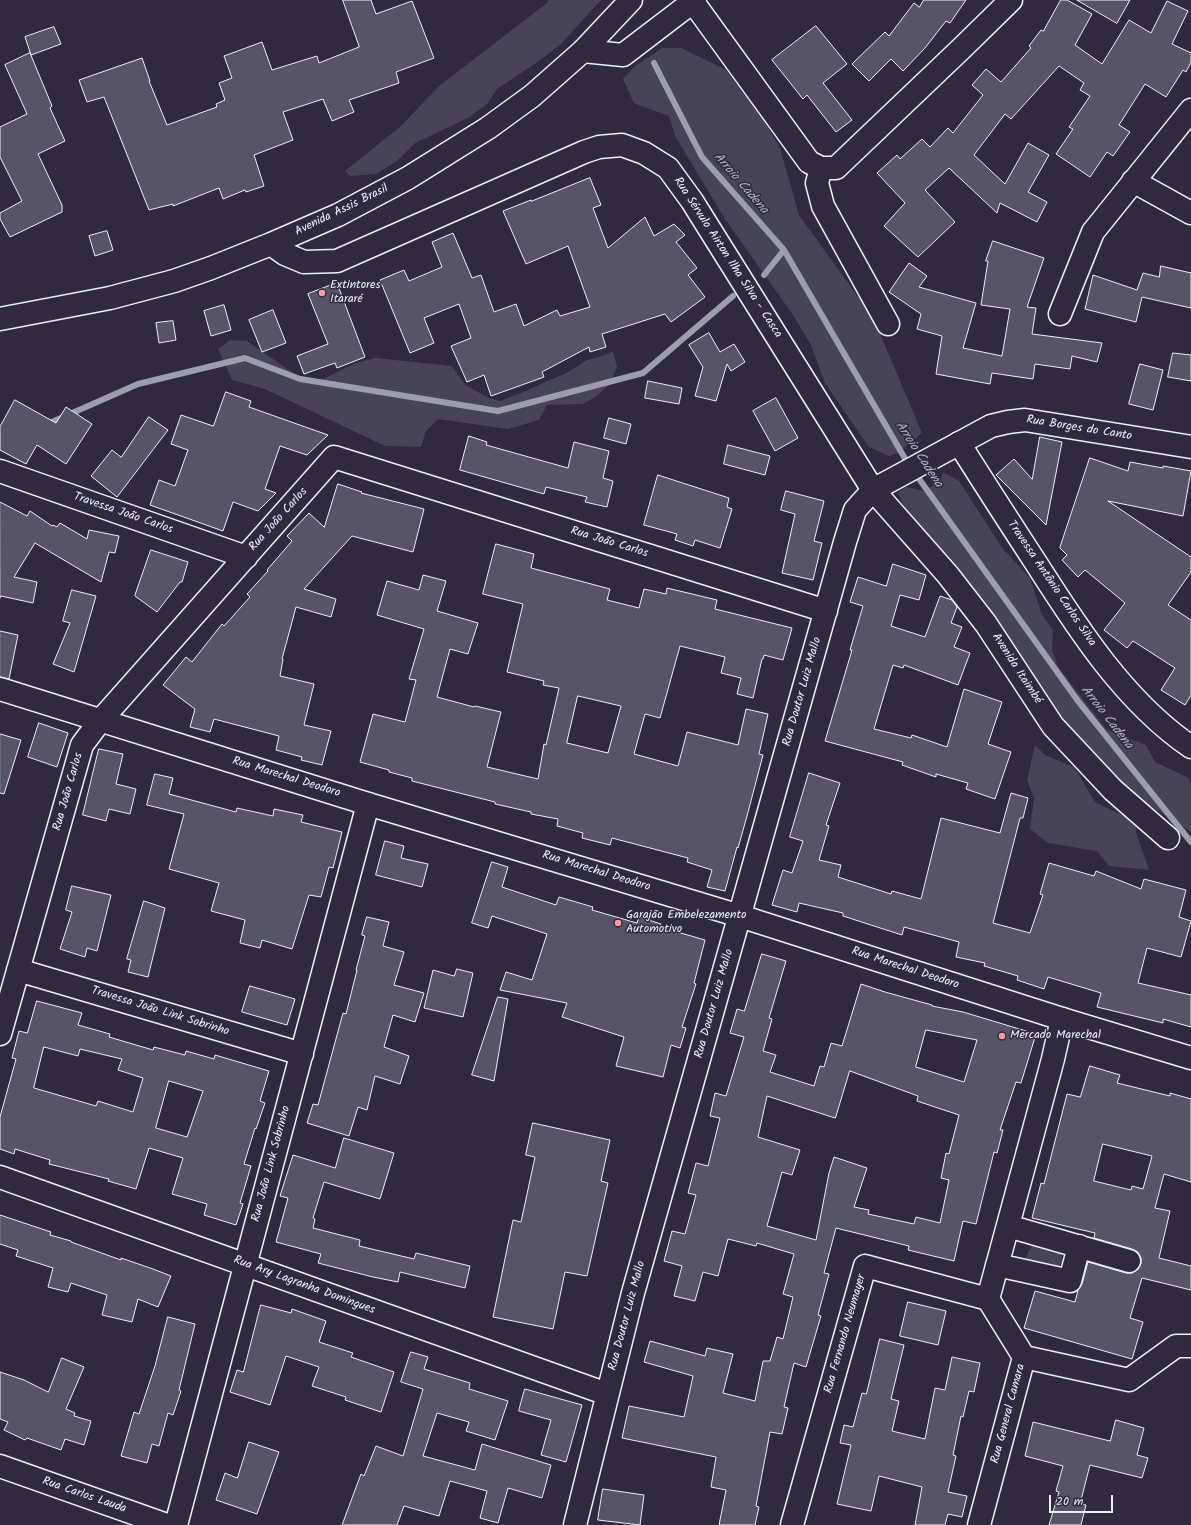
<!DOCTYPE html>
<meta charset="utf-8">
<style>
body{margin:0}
#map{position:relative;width:1191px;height:1525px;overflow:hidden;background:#2f2a3d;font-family:Kalam,sans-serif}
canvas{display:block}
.scale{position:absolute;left:1049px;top:1495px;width:64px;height:18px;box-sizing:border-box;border:2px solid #e8f1f8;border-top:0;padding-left:5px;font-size:12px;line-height:14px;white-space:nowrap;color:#e8f1f8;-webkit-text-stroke:3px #2f2a3d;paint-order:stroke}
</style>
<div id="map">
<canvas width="1191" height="1525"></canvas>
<div class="scale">20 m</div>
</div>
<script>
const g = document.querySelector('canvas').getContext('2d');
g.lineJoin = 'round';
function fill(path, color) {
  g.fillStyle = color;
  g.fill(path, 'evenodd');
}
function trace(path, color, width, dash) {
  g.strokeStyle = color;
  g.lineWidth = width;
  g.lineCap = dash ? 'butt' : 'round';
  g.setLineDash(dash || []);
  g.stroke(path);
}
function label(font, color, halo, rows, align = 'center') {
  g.font = font + ' Kalam,sans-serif';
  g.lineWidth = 3;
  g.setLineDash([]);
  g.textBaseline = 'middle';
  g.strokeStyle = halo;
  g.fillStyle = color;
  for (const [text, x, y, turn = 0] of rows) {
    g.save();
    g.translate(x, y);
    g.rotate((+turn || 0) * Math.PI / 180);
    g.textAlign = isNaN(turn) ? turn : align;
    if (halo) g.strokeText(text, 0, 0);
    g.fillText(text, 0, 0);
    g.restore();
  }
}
fill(new Path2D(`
 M548 0H601L560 45 539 61 497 89 488 103 470 117 415 143 397 161 376 174 350 176 345 171 401 126 439 86 547 3Z
 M662 48H681L725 69 761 116 780 148 799 215 874 319 922 433 898 453 889 456 869 447 825 383 811 345 793 315 725 219 675 136 669 116 634 103 623 79 634 67Z
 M230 340 247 341 296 375 321 380 356 363 376 358 452 366 465 385 489 398 500 401 526 391 547 381 565 374 587 360 602 356 613 351 617 367 610 384 597 396 583 404 547 405 539 420 508 429 438 419 426 431 421 447 385 446 265 389 232 380 218 349Z
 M943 472 959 481 1003 549 1030 578 1042 615 1053 630 1052 650 1058 667 1107 730 1146 745 1155 762 1189 778 1191 785V832L1125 789 1056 717 903 504 898 493 906 487 924 491 940 481Z
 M1035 745 1045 755 1074 767 1095 802 1137 822 1136 832 1149 870 1109 866 1097 851 1048 843 1030 829 1034 798 1027 780Z
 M1034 1244 1059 1250C1065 1262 1062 1263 1053 1271L1024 1263 1029 1250Z`), '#464455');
trace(new Path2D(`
 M654 63 702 157 784 250 907 462 1078 701 1191 842
 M764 275 784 250
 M45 425 138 384 245 358 300 379 498 411 643 373 733 296`), '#9c9fab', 6);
const building = new Path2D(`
 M343 0H371L376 14 412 1 434 58 396 72 399 83 349 100 354 112 332 121 323 99 283 112 293 140 254 155 264 186 246 192 245 190 223 199 219 188 173 206V204L149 210 104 97 87 102 79 80 142 58 150 81H149L167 125 217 107 216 104 225 100 219 83 232 78 224 56 262 42 272 70 317 56 319 63 359 47Z
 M924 0H966L950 23 946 21 925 48 903 71 891 59 869 81 852 64 885 32 889 36 914 3 919 7Z
 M1061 0H1067L1092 14 1075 45 1102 64 1129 20 1151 33 1167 1 1188 11 1172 44 1191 53V62L1186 72 1183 70 1166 97 1145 84 1119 125 1130 132 1113 156 1107 152 1090 177 1056 154 1073 129 1069 127 1090 96 1080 90 1084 83 1059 66 1011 119 1005 114 974 155 1005 184 1028 143 1049 155 1028 192 1047 202 1037 222 1000 203 997 213 949 168 925 190 955 222 918 257 884 226 905 203 877 173 897 155 900 159 922 139 930 147 948 128 953 133 983 95 972 85 986 69 1001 82 1031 48 1029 46 1041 30 1043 31Z
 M1077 0H1130L1117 23Z
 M816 26 847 64 823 83 852 120 836 132 807 95 803 99 772 60Z
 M54 27 61 44 31 55 25 37Z
 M30 53 52 106 50 108 65 141 38 154 62 205V212L10 237 0 219V213L22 201 0 157V127L27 114 5 65Z
 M590 178 601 205 593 208 608 248 645 217 654 236 674 224 685 235 676 242 697 268 688 275 705 297 671 322 665 314 602 334 606 347 590 352 589 347 542 372 544 377 491 396 484 375 467 382 451 346 471 338 459 304 424 318 434 343 410 353 380 280 404 270 409 281 442 267 432 242 453 233 472 278 481 275 494 312 516 304 524 326 557 310 560 316 590 307 568 246 526 264 503 211 531 200V201Z
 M107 231 113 250 95 256 89 236Z
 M993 241 1044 258 1027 307 1036 308 1032 334 1102 343 1097 362 1072 356 1070 369 1035 364 1033 379 992 373 990 384 936 374 942 336 917 329 921 314 889 292 909 263 927 276 919 287 976 303 963 348 1002 356 1010 309 981 305 988 261H986Z
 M1161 266 1191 273V308L1142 297 1136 322 1085 309 1093 275 1137 290 1143 273 1159 277Z
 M337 283 365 357 337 368 335 363 304 374 297 356 328 344 308 294Z
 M224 305 231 330 211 336 204 311Z
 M273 310 286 343 262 352 249 320Z
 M173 321 176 340 159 343 156 323Z
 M709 333 720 352 734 344 745 362 731 371 727 364 716 401 695 396 703 367 689 345Z
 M1173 353 1191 355V381L1168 377Z
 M1140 364 1163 370 1153 410 1129 404Z
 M648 381 682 388 679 404 645 398Z
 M226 392 251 401 249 407 328 435 307 455 280 446 265 489 276 493 258 511 233 502 223 531 150 505 159 480 175 486 188 450 171 444 181 415 213 426Z
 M776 398 798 438 775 451 753 411Z
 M15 400 56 423 66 407 92 424 66 464 37 445 26 464 0 450V427Z
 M149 417 168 430 117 497 91 476 112 450 121 457Z
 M609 418 631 424 626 444 604 438Z
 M469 436 487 442 486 445 568 468 574 442 609 451 603 478 613 481 607 507 585 502 587 497 546 487 544 494 460 470Z
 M1040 437 1062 442 1046 525 996 475 1014 459 1032 479Z
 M728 445 770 456 765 475 724 464Z
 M1090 458 1128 471 1130 462 1163 468V466L1191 471 1183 516 1108 501 1191 557V572L1168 605 1191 620V695L1185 705 1161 690 1175 668 1133 641 1127 648 1104 630 1125 603 1085 570 1078 577 1062 560 1067 555 1060 548Z
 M658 475 729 498 727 507 732 509 720 548 695 540 693 546 675 540 677 534 644 525Z
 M338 484 362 492 361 493 424 509 413 552 352 536 304 589 336 599 331 617 296 607 282 659H283L280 676 314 684 304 725 331 731 322 765 301 760 302 757 276 750 279 736 214 719 210 732 190 727 195 709 163 685 186 657 192 662 222 624 224 626 250 597 247 594 268 571 267 570 292 541 287 536 309 513 324 527Z
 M786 491 824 501 814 541 822 543 813 580 782 573 795 514 781 510Z
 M0 502 27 516 30 511 52 526 53 525 57 527 60 523 87 539 89 530 119 536 115 553 109 552 101 582 35 543 14 577 37 582 33 603 1 596 0 598Z
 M496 544 534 554 531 568 610 589 607 600 639 608 644 589 666 594 667 588 717 600 715 609 792 628 783 660 764 655 763 659H762L753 698 737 694 741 678 721 673 725 657 680 646 660 718 645 714 634 754 678 766 687 732 738 745 746 709 768 714 759 754 763 755 747 816 738 848 737 847 725 891 707 887 712 870 687 862 688 858 612 838 610 845 582 838 583 833 557 826 558 819 531 814V812L495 804V802L412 781V778L389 772V770L360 762 373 714 405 722 416 680 409 679 424 629 377 615 387 581 419 590 423 575 446 581 437 611 478 623 468 654 450 649 437 697 474 707 475 706 501 712 487 767 538 779 544 744 546 745 559 688 543 685 544 681 507 672 523 604 483 594ZM578 696 621 706 608 753 567 743Z
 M151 550 188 562 182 582H180L157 612 135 596Z
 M893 564 926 575 919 600 900 595 891 626 925 637 940 596 952 600 957 607 951 623 962 627 954 647 970 653 958 685 904 665 903 668 893 665 874 729 911 738 912 735 947 747 964 689 1002 702 988 744 1011 752 995 799 966 789 968 783 936 774V777L902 765 903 762 825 741 852 650H850L863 606 850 602 858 577 886 586Z
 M72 590 96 596 74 672 53 664 70 623 63 621Z
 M0 631 18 635 9 679 0 677Z
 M39 723 68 733 57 767 28 757Z
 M0 734 21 740 4 794 0 793Z
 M99 749 123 754 116 784 136 789 130 814 109 809 106 821 83 815Z
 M809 773 840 783 826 825 829 826 819 860 841 865 838 877 891 894 892 891 921 899 941 818 1000 833 1011 793 1028 798 1023 818H1020L993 923 1030 933 1043 895 1040 894 1049 863 1094 876 1096 871 1141 889 1144 879 1186 890 1179 917 1191 921 1181 957 1147 948 1138 983 1191 995V1027L1163 1019V1023L1097 1007 1101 993 1048 977 1044 989 1017 980 1018 976 984 966 985 963 956 957 959 942 904 927 902 935 843 916V913L799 903 797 912 772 905 783 870 792 873 803 841 790 837Z
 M155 774 173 778 169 794 236 812 237 808 273 816 274 809 303 815 301 822 342 832 333 868 329 867 321 897 309 895 292 949 262 940 260 948 240 943 245 920 211 911 219 883 169 869 184 814 147 805Z
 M385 841 404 846 401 858 428 864 422 887 376 875Z
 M492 862 508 867 502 887 556 905 559 897 593 907 592 910 637 923 639 917 661 924 660 927 705 940 694 983 696 984 682 1027 686 1028 680 1048 671 1045 663 1077 616 1066 624 1037 562 1017 567 1003 500 990 506 972 532 980 547 934 492 916 488 928 472 923Z
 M72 886 111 895 97 951 87 948 85 957 60 949 72 912 66 910Z
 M144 901 165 908 148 977 128 972 131 960 127 959Z
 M367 917 389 922 383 946 404 952 394 985 424 993 415 1022 393 1015 384 1047 409 1056 400 1084 375 1076 367 1110 358 1107 349 1136 307 1123 313 1104 318 1105 343 1013 346 1014 357 970H356L365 936 362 935Z
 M762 954 786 961 769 1018 772 1019 763 1051 776 1055 770 1072 814 1086 820 1066 824 1067 831 1043 842 1046 861 984 885 992 932 1005V1006L963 1012 1036 1034 1021 1083 1016 1082 1000 1130H1003L997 1153 994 1152 976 1224 963 1221 954 1261 908 1250 909 1246 836 1228 824 1273 829 1274 818 1315 821 1316 806 1367 794 1363 784 1407 788 1408 782 1434 770 1432 756 1506 759 1507 755 1525H719L726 1490 711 1487 716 1457 622 1438 629 1406 684 1417 693 1376 644 1362 650 1341 705 1356 707 1348 733 1354 723 1393 755 1401 763 1361H770L777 1337 783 1339 793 1297 783 1294 794 1254 757 1243 756 1246 728 1239 718 1276 703 1272 695 1301 674 1296 682 1266 664 1261 672 1231 685 1234 696 1195 688 1193 696 1163 708 1166 720 1118 710 1116 715 1093 726 1096 744 1037 730 1033 737 1009 744 1011ZM926 1030 977 1040 964 1082 916 1067ZM850 1071 918 1096 917 1101 959 1115 949 1154 946 1153 941 1178 949 1180 940 1223 916 1217 914 1224 868 1214 869 1210 854 1207 867 1168 834 1157 829 1173 816 1240 767 1226 782 1172 792 1175 800 1150 758 1137 767 1096 835 1118Z
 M457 969 473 973 463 1017 424 1008 433 970 454 976Z
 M250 986 295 999 287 1025 242 1012Z
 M498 997 508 999 494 1081 472 1075Z
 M37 1001 82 1013 78 1025 110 1034 109 1037 153 1050 154 1047 185 1055 186 1051 214 1059 215 1055 269 1071 260 1101 265 1103 256 1129 255 1128 244 1164 251 1166 240 1203 243 1204 236 1225 204 1215 207 1204 172 1194 183 1158 149 1148 136 1189 108 1181 109 1179 49 1164 50 1160 15 1149 14 1154 0 1149V1117L16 1059 12 1058 19 1031 27 1033ZM44 1047 78 1056 80 1049 122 1059 118 1070 143 1078 133 1112 98 1101 96 1106 34 1088ZM169 1081 203 1091 187 1137 156 1128Z
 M1090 1066 1120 1075 1117 1083 1170 1096V1093L1191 1099V1182L1164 1174 1155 1208 1170 1211 1159 1258 1191 1266V1290L1142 1278 1130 1318 1143 1322 1132 1359 1024 1328 1035 1291 1075 1302 1078 1290 1082 1284 1088 1262 1126 1273H1132L1137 1270 1141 1264V1258L1138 1252 1132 1249 1094 1238 1095 1233 1032 1218 1041 1183 1044 1184 1067 1094 1080 1097ZM1103 1144 1152 1156 1143 1189 1132 1186 1131 1190 1094 1181Z
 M533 1123 610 1140 601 1181 608 1183 587 1276 565 1272 553 1329 493 1317 513 1220 521 1222 535 1157 526 1155Z
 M344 1138 394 1153 380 1199 324 1182 313 1218 315 1219 313 1228 360 1240 359 1246 414 1259 416 1253 470 1266 465 1288 400 1272 398 1282 373 1277 318 1263 321 1254 276 1242 288 1198 280 1196 293 1155 335 1168Z
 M0 1215 51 1232 50 1235 71 1241V1242L121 1260V1258L153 1269 171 1276 158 1307 138 1299 132 1322 102 1315 107 1295 71 1283 68 1292 48 1287 53 1268 16 1256 18 1250 0 1244Z
 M908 1302 946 1311 938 1345 900 1336Z
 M261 1305 291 1313 292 1309 326 1321 319 1342 353 1353 351 1357 394 1372 381 1412 345 1400 346 1397 312 1386 319 1367 286 1356 270 1405 230 1392 237 1370 243 1372Z
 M168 1317 195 1324 179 1390 181 1391 173 1415 168 1413 159 1446 152 1444 147 1463 121 1456 134 1412 139 1414 155 1366Z
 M880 1339 904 1345 891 1399 899 1401 892 1431 925 1439 935 1388 945 1390 952 1357 980 1363 974 1392 969 1391 963 1417 961 1416 953 1455 956 1456 948 1492 967 1496 962 1517 948 1514 945 1525H915L922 1487 879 1476 871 1511 837 1504 851 1445 840 1443 844 1425 853 1427 862 1393 866 1394Z
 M411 1352 428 1357 424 1369 470 1383 469 1389 508 1401 495 1440 466 1431 469 1422 437 1413 423 1456 475 1470 482 1444 551 1465 542 1498 508 1488 498 1523 480 1518 487 1491 450 1481 439 1516 404 1506 397 1525H342L361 1474 364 1476 376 1446 403 1456 423 1389 401 1382Z
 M62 1358 84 1367 66 1409 75 1413 74 1416 91 1421 84 1445 65 1439 61 1450 27 1438 25 1440 4 1430 8 1422 0 1419V1372L24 1380 48 1392Z
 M525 1389 582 1405 566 1462 541 1455 551 1420 519 1411Z
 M1116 1420 1144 1428 1137 1455 1148 1458 1142 1478 1090 1465 1080 1504 1086 1505 1081 1525H1049L1059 1492 1056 1491 1063 1466 1025 1456 1033 1422 1110 1441Z
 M249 1442 279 1452 257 1514 216 1500 225 1473 237 1478Z
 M603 1489 644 1495 640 1525 598 1520Z`);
fill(building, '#575565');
trace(building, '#e8f1f8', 1);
const minor = new Path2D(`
 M693 2 809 162 821 168H836L962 48 1011 0
 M583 51 623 55 695 0
 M821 168 817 183 823 206 888 324
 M1133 181 1191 213
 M1060 314 1093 232 1191 110
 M959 443C984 483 1010 523 1036 563 1078 629 1125 702 1191 747
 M0 471 246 557
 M18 970 302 1054
 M0 1034 82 745 100 721 334 457 826 611
 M0 1177 607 1394
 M1008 1226 1129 1261
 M997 1265 1070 1281 1079 1246
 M1024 1357 1129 1380 1176 1346H1191
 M0 1466 167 1525
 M176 1525 368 804
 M575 1525 633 1293 845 542 855 510 873 490 948 575 986 624 1053 726 1113 790 1168 838
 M792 1525 865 1266 988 1299
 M979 1525 1024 1357 988 1299 1053 1059 1062 1019`);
const tertiary = new Path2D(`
 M271 244 285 254 304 262 337 261 584 152 599 147 622 145 644 153 668 168 692 201 873 490 991 426 1008 422 1025 420 1191 447
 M0 319 110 298 174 281 211 268 271 244 338 215 408 178 488 128 532 96 583 51 631 0
 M0 689 368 804 740 916 1062 1019 1191 1058`);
trace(minor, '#e8f1f8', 25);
trace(tertiary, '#e8f1f8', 25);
trace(minor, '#2f2a3d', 22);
trace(tertiary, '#2f2a3d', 22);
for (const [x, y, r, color] of [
 [322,293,4,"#ff9aa2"],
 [618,923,4,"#ff9aa2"],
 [1002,1036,4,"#ff9aa2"]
]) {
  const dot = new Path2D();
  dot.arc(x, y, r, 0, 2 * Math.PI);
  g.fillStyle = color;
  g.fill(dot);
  trace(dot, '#2f2a3d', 1.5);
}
label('12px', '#e8f1f8', '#2f2a3d', [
 ["Avenida Assis Brasil",342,211,-26],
 ["Rua Sérvulo Airton Ilha Silva - Casca",727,258,57],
 ["Rua Borges do Canto",1079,429,9],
 ["Travessa João Carlos",123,514,19],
 ["Rua João Carlos",279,520,-48],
 ["Rua João Carlos",609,543,17],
 ["Travessa Antônio Carlos Silva",1051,584,56],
 ["Avenida Itaimbé",1016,669,57],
 ["Rua Doutor Luiz Mallo",803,692,-74],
 ["Rua Marechal Deodoro",286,778,17],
 ["Rua João Carlos",69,792,-74],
 ["Rua Marechal Deodoro",596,872,17],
 ["Rua Marechal Deodoro",905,969,18],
 ["Rua Doutor Luiz Mallo",715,1004,-74],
 ["Travessa João Link Sobrinho",160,1012,17],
 ["Rua João Link Sobrinho",272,1164,-75],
 ["Rua Ary Lagranha Domingues",304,1286,20],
 ["Rua Doutor Luiz Mallo",628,1316,-75],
 ["Rua Fernando Neumayer",846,1334,-74],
 ["Rua General Camara",1009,1414,-75],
 ["Rua Carlos Lauda",84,1496,19]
]);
label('12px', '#e8f1f8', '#2f2a3d', [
 ["Extintores",330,286],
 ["Itararé",330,300],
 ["Garajão Embelezamento",626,916],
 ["Automotivo",626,930],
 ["Mercado Marechal",1010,1036]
], 'left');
label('italic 13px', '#afb4be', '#2f2a3d', [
 ["Arroio Cadena",740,184,49],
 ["Arroio Cadena",918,455,57],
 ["Arroio Cadena",1106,718,52]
]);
</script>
